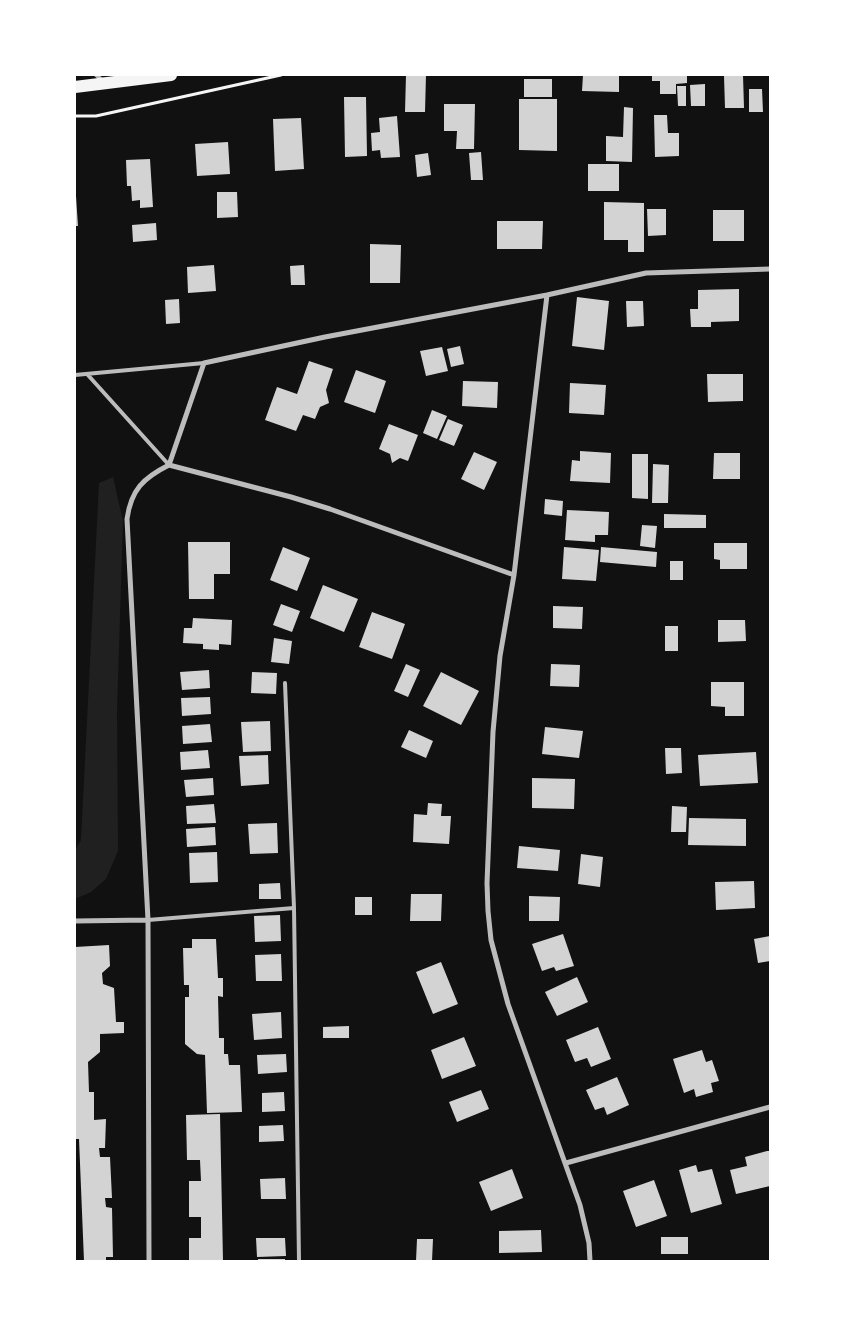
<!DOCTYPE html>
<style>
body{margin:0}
#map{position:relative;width:845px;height:1336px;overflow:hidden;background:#111;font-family:Manrope,sans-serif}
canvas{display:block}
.frame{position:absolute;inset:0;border:76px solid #fff;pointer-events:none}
</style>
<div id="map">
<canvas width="845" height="1336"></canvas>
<div class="frame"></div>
</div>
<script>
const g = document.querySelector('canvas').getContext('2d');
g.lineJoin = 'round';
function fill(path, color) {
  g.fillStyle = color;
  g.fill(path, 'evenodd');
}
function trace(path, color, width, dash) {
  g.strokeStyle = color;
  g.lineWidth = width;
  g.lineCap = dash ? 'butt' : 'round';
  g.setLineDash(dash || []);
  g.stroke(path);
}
fill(new Path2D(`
 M113 477 123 521 117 711 118 851 106 879 91 892 75 899V850L81 840 99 483Z`), '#202020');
fill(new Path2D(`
 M406 75H426L425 112H405Z
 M583 75H619V92L582 91Z
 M652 75H687V83L676 84V94H660V81H652Z
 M743 75 744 108H725L724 76Z
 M524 79H552V97H524Z
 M705 84V106H691L690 85Z
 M677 86H686V106H678Z
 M749 89H762L763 112H749Z
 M344 97H366L367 156 345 157Z
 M519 99H557V151L519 150Z
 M444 104H475L474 149H456L457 131H444Z
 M624 107 633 108 632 162 606 161V136L623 137Z
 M654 115H667L668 133H679V156L655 157Z
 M397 116 400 157 381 158 380 150 372 151 371 133 380 132 379 118Z
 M301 118 304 169 275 171 273 119Z
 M228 142 230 174 197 176 195 144Z
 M481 152 483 180H471L469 153Z
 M428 153 431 175 417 177 415 155Z
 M150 159 153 207 140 208V200L132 201 131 186H127L126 160Z
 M588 164H619V191H588Z
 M217 192H237L238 217 217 218Z
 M75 196H76L78 226H75Z
 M604 202 644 203V252H628V240H604Z
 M647 209H666V235L648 236Z
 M713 210H744V241H713Z
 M497 221H543L542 249H497Z
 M156 223 157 240 133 242 132 225Z
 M370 244 401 245 400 283H370Z
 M214 265 216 291 188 293 187 267Z
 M304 265 305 285H291L290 266Z
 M739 289V321L711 322V327H691L690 309H698V290Z
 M577 297 609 301 604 350 572 346Z
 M179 299 180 323 166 324 165 300Z
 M626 301H643L644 326 627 327Z
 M460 346 464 364 451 367 447 349Z
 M442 347 448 371 426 376 420 351Z
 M309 361 333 369 326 390 329 403 320 407 315 419 303 415 296 431 265 420 277 387 297 394Z
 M356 370 386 381 375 413 344 402Z
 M707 374H743V401L708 402Z
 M463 381 498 382 497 408 462 406Z
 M570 383 606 385 604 415 569 413Z
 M432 410 447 416 437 439 423 433Z
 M448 419 463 425 454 446 439 440Z
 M389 424 418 435 408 461 400 458 392 463 390 454 379 449Z
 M580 451 611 453 610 483 570 481 572 460 580 461Z
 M474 452 497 462 484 490 461 479Z
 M714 453H740V479H713Z
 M632 454H648V499L632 498Z
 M653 464 669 465 668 503H652Z
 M545 499 563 501 562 516 544 514Z
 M567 510 609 512 608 535H595V542L565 540Z
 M664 514 706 515V528H664Z
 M642 525 657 526 655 548 640 546Z
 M188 542H230V574H214V599H189Z
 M714 543H747V569H720V560L714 559Z
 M283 547 310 558 297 591 270 580Z
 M564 547 599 550 596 581 562 579Z
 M601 547 657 552 656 567 600 562Z
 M670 561H683V580H670Z
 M323 585 358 599 344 632 310 618Z
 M281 604 300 611 292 632 273 625Z
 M553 606 583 607 582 629 553 628Z
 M372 612 405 624 392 659 359 647Z
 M193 618 232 620 231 645 219 644V650L203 649V644L183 643 184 628H192Z
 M718 620H745L746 641 718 642Z
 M665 626H678V651H665Z
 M274 638 292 641 289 664 271 662Z
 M406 664 420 670 408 697 394 691Z
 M551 664 580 665 579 687 550 686Z
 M209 670 210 688 182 690 180 672Z
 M252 672 277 673 276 694 251 693Z
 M441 672 479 691 461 725 423 706Z
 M711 682H744V716H725V707L711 706Z
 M210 697 211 714 182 716 181 698Z
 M270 721 271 751 243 752 241 722Z
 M210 724 212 742 183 744 182 726Z
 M545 727 583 731 579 758 542 754Z
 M409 730 433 741 426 758 401 747Z
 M665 748H681L682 773 666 774Z
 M208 750 210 768 181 770 180 752Z
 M756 752 758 783 700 786 698 755Z
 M268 755 269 784 241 786 239 756Z
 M213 778 214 795 186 797 184 780Z
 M532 778 575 779 574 809 532 808Z
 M428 803 442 804 441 816H451L449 844 413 842 414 814 427 815Z
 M214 804 216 823 187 824 186 806Z
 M672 806 687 807 686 832H671Z
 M689 818 746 819V846L688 845Z
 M277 823 278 853 250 854 248 824Z
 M215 827 216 845 187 847 186 829Z
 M519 846 560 850 558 871 517 868Z
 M217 852 218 882 190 883 189 853Z
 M581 854 603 857 600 887 578 884Z
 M754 881 755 908 716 910 715 882Z
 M280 883 281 899H259V884Z
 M411 894H442L441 921H410Z
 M529 896 560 897 559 921H529Z
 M355 897H372V915H355Z
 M280 915 281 941 255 942 254 916Z
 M563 934 574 966 556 971 554 967 542 971 532 944Z
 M770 936V961L758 963 754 939Z
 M192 939H216L218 978H223V997L218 996 219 1038H224V1054H228L229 1065H240L242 1112 207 1113 205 1055 197 1054 185 1044V997H189V985H184L183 948H192Z
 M109 945 110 966 102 973 103 984 114 988 116 1022H124V1033L100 1034V1052L88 1062 89 1092H94V1120L106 1119 105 1148H99L100 1157H110L112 1198H105L106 1207 112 1208 113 1257H106V1261H84L79 1139H75V947Z
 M281 954 282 981H256L255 955Z
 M441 962 458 1004 433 1014 416 972Z
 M577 977 588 1002 557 1016 545 992Z
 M281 1012 282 1038 254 1040 252 1014Z
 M349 1026V1038H323V1027Z
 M598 1027 611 1059 591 1067 587 1058 575 1062 566 1040Z
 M464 1037 476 1066 442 1079 431 1050Z
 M702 1050 706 1062 712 1060 719 1081 711 1083 713 1092 696 1097 694 1089 684 1093 673 1059Z
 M286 1054 287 1072 258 1074 257 1055Z
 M617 1077 629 1105 607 1115 604 1107 595 1110 586 1090Z
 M481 1090 489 1109 457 1122 449 1102Z
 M284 1092 285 1111 262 1112V1093Z
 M220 1114 223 1261H189V1238H201V1217H189V1181H201L200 1160H187L186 1115Z
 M283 1125 284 1141 259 1142V1126Z
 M767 1151H770V1186L736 1194 730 1170 747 1166 745 1157Z
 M696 1165 698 1172 712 1169 722 1204 691 1213 679 1170Z
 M512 1169 523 1198 491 1211 479 1182Z
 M285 1178 286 1199H261L260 1179Z
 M654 1180 667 1216 636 1227 623 1191Z
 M541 1230 542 1252 499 1253V1231Z
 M661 1237H688V1254H661Z
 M256 1238H285L286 1256 257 1257Z
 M417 1239H433L432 1261H416Z
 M258 1259H285V1261H258Z`), '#d3d3d3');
trace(new Path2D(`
 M75 116H96L281 75`), '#f5f5f5', 3);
trace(new Path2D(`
 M96 75 102 80
 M87 374 169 465
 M75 375 204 363
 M285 683 294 908 299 1261
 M148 920 294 908`), '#bcbcbc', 4);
trace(new Path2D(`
 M547 295 514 575 500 656 493 732 487 883 488 911 491 940 508 1004 580 1205 589 1243 590 1261
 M169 465 204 363 325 337 547 295 646 273 770 269
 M169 465 291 497 330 509 514 575
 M75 921 148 920
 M566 1163 770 1107
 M149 1261 148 920 127 519C131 490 143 478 169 465`), '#bcbcbc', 5);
trace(new Path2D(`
 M75 87 171 75`), '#f5f5f5', 12);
</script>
